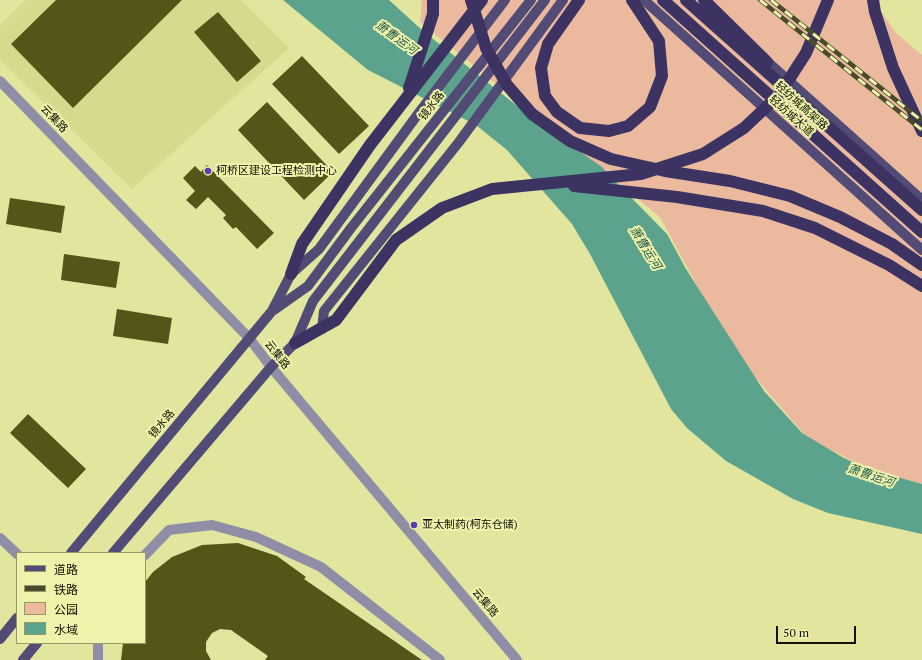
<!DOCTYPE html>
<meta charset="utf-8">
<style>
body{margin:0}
#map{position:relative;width:922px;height:660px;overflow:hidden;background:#e1e59e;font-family:"PT Serif","Noto Sans SC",serif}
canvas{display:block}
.legend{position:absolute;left:16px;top:552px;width:130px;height:92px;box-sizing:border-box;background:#eef2ab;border:1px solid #969867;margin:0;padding:5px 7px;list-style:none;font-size:12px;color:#110}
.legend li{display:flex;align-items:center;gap:8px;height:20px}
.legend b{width:20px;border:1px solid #969867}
.scale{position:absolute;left:776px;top:626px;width:80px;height:18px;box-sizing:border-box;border:2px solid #110;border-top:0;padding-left:5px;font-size:12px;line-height:14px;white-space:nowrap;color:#110;-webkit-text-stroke:3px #eef2ab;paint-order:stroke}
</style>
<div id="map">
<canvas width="922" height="660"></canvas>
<ul class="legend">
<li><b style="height:5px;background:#524b75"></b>道路</li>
<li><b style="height:5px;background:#4a4b2b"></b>铁路</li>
<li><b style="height:11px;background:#ebba9e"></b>公园</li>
<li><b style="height:11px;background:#5ba38c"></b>水域</li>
</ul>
<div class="scale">50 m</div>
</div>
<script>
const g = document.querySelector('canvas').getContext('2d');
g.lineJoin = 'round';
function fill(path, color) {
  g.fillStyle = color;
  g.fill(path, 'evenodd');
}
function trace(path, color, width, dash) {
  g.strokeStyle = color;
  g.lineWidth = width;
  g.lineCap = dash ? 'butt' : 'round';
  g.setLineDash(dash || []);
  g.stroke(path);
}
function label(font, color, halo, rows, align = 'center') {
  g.font = font + ' "PT Serif","Noto Sans SC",serif';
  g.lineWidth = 4;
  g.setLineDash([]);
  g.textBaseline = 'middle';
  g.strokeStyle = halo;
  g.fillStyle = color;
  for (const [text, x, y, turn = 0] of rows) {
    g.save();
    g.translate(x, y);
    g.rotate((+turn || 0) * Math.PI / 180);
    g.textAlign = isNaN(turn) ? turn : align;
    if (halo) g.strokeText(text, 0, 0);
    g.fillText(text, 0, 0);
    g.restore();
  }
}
fill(new Path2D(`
 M25 0H241L289 48 132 189 0 60V25Z`), '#d6da8c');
fill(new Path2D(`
 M422 0H873L896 33 922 55V484L875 472 807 438 732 350 660 217 420 22Z`), '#ebba9e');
fill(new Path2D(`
 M283 0H389L423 31 536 121 602 167 607 173 667 234 686 269 764 391 802 433 842 457 865 468 922 484V534L828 513 793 499 726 461 687 428 671 409 590 254 572 224 507 150 476 125 368 70Z`), '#5ba38c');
fill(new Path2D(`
 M56 0H182L73 108 11 44Z
 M218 12 261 61 237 82 194 32Z
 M302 56 369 126 339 154 272 84Z
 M267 102 333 172 304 200 238 130Z
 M207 165 274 233 257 249 236 227 233 229 223 218 226 215 208 197 196 209 186 200 195 191 183 178 195 166 201 172Z
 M10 198 65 206 61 233 6 224Z
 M64 254 120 262 116 288 61 280Z
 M117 309 172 318 168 344 113 336Z
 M28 414 86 469 68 488 10 433Z
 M238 543 277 556 306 577 304 579 422 660H265L268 656 231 630 220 629 212 633 206 642V651L211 660H121L123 643H145V582L153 572 172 557 202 545Z`), '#545619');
trace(new Path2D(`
 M0 81 249 338 271 367 517 660
 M0 538 17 554
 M145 555 169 530 212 525 256 537 321 567 440 660
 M98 643V660`), '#908da6', 10);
trace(new Path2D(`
 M644 0 922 250
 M761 56 922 200
 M274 310 308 286 351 228 531 0
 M322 329 324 311 459 142 563 0
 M71 553 272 311 291 274 319 249 418 114 505 0
 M113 553 271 367 295 343 313 301 545 0
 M0 639 17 618
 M23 660 37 643`), '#524b75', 10);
trace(new Path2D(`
 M471 0 486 48 507 85 532 114 570 141 611 159 665 171 730 181 790 196 840 217 892 244 922 265
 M579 0 548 44 541 68 545 96 557 112 580 128 609 131 628 126 650 107 662 76 659 41 632 0
 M663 0 922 232
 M686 0 922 210
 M704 0 767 62
 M873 0 875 12 893 68 922 131
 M409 88 433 14V0
 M574 186 677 197 763 211 815 228 889 265 922 286
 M291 274 302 244 370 145 482 0
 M295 343 336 320 396 240 442 208 492 189 641 174 703 154 744 128 779 95 806 53 828 0`), '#3c3363', 12);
const rail = new Path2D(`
 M760 0 922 130
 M771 0 922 121`);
trace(rail, '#4a4b2b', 4.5);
trace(rail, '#eef2ab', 3, [9]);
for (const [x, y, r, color] of [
 [208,171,4,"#5c3ab2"],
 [414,525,4,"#5c3ab2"]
]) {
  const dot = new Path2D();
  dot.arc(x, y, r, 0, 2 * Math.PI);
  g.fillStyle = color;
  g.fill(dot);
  trace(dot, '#eef2ab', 1.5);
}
label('11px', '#110', '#eef2ab', [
 ["镜水路",432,106,-52],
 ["轻纺城高架路",801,106,42],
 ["轻纺城大道",791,116,42],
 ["云集路",54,119,46],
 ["云集路",277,355,52],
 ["镜水路",162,424,-50],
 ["云集路",485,603,50]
]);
label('11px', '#110', '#eef2ab', [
 ["柯桥区建设工程检测中心",216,171],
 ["亚太制药(柯东仓储)",422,525]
], 'left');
label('italic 12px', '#245e4d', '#eef2ab', [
 ["萧曹运河",396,38,36],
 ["萧曹运河",645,248,58],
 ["萧曹运河",871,476,18]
]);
</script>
